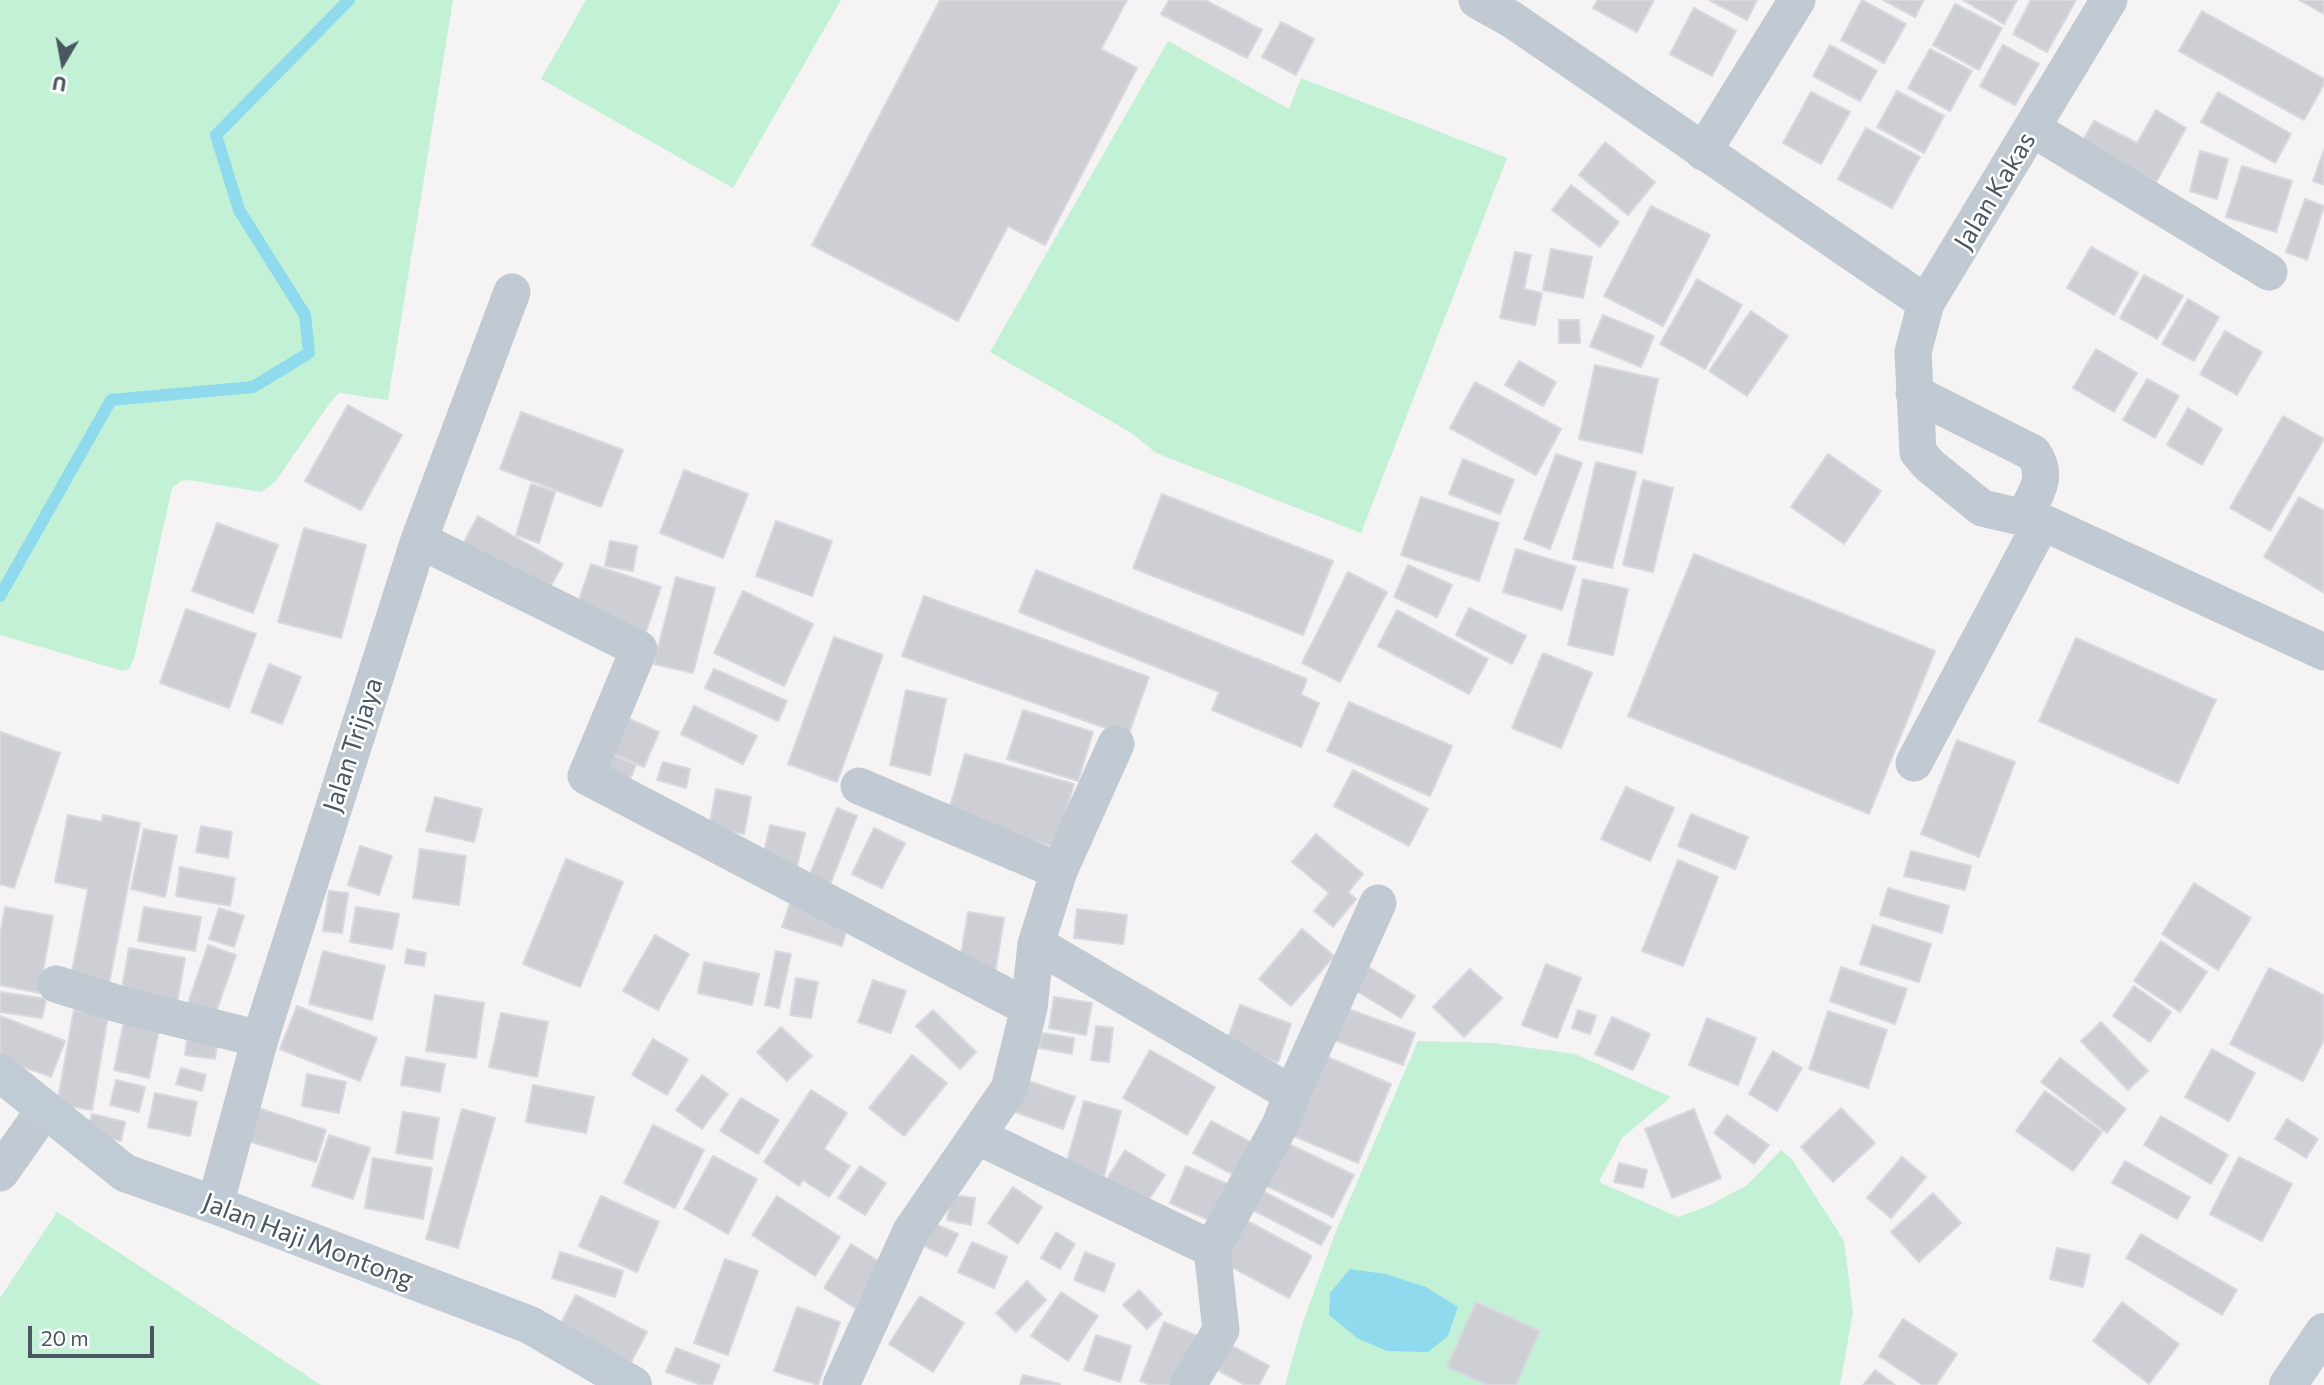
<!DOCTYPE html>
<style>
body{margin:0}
#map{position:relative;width:2324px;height:1385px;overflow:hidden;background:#f5f3f3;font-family:Commissioner,sans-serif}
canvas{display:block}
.north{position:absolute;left:28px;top:28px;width:70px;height:70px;-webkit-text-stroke:5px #fff;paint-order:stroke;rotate:190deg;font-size:19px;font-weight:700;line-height:28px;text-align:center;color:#4a5661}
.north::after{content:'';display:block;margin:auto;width:24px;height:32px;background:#4a5661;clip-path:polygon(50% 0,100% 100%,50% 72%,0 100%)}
.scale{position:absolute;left:28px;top:1326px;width:126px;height:32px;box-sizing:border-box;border:4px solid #4a5661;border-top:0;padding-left:9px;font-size:21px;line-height:24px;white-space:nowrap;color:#4a5661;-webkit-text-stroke:5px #fff;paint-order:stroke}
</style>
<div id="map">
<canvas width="2324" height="1385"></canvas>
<div class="north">U</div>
<div class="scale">20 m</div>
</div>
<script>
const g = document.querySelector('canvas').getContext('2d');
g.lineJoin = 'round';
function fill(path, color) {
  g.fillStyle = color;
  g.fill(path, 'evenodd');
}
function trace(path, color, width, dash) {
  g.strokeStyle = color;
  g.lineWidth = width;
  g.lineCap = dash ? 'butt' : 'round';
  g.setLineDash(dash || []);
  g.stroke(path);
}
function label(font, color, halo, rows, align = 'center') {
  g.font = font + ' Commissioner,sans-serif';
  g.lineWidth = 5;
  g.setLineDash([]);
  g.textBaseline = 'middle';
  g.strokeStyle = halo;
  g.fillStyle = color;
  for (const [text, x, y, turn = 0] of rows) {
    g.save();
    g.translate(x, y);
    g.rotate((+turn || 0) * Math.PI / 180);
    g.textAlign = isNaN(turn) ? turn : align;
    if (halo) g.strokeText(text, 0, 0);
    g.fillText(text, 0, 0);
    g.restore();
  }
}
fill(new Path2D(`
 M0 0H453L388 400 339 393 329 404 275 482 261 492 190 480 181 481 172 488 134 659 129 669 123 671 0 635Z
 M586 0H841L733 188 541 79Z
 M1168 41 1289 109 1301 78 1507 158 1361 533 1156 453 1130 432 990 352Z
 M1418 1041 1493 1043 1575 1054 1671 1097 1622 1138 1599 1182 1678 1217 1708 1206 1747 1185 1781 1150 1791 1158 1844 1241 1853 1312 1840 1385H1516L1540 1331 1476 1302 1447 1366 1487 1385H1285L1302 1325 1336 1231Z
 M57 1212 321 1385H0V1298Z`), '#c3f1d5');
fill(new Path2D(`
 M1350 1269 1385 1274 1426 1287 1458 1307 1448 1336 1428 1352 1387 1351 1357 1338 1329 1315 1330 1293Z`), '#90daee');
trace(new Path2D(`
 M0 596 111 400 253 387 309 353 305 315 239 210 216 135 349 0`), '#90daee', 12);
const building = new Path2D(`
 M940 0H1127L1101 49 1137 68 1045 245 1008 226 958 321 812 245Z
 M1169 0H1205L1262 30 1247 58 1161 14Z
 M1598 0H1654L1637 32 1593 8Z
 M1709 0H1757L1747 20Z
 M1862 0 1906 24 1884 63 1841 40Z
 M1883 0H1924L1915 17Z
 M1963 0H2017L2004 24Z
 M2031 0H2076L2047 52 2013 34Z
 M2299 0H2324V14Z
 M1955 4 2002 28 1979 70 1933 45Z
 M1694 8 1736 31 1712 76 1670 54Z
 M2202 11 2324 79V84L2304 120 2179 51Z
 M1281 22 1314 39 1296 75 1262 57Z
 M1830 45 1877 71 1860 101 1813 76Z
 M2003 45 2039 64 2015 105 1980 86Z
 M1930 49 1972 71 1950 111 1908 88Z
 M1897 91 1944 116 1924 153 1877 127Z
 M1811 92 1850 112 1821 164 1783 143Z
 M2218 92 2291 134 2275 163 2201 122Z
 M2156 110 2186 128 2156 182 2082 142 2094 121 2137 143Z
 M1866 128 1920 157 1892 208 1838 179Z
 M1605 142 1655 182 1628 215 1579 175Z
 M2324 150V185L2313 181Z
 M2200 151 2228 159 2217 199 2190 191Z
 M2242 166 2292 181 2276 232 2226 217Z
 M1571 185 1619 222 1600 247 1552 210Z
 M2305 199 2324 206 2307 260 2286 252Z
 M1651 206 1710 235 1663 326 1604 296Z
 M2091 247 2138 273 2114 315 2067 288Z
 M1551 249 1592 257 1583 298 1543 290Z
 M1515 252 1531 255 1524 289 1542 293 1535 325 1500 318Z
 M2144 275 2183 296 2157 339 2120 318Z
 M1697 279 1742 305 1705 369 1660 344Z
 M2188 299 2219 317 2194 361 2162 344Z
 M1751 311 1788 336 1747 396 1709 371Z
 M1603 315 1654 336 1641 367 1590 346Z
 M1559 320H1579L1580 343H1559Z
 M2225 331 2262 352 2237 395 2200 374Z
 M2096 349 2137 373 2114 412 2073 388Z
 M1519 361 1556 382 1543 406 1505 385Z
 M1595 365 1658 379 1642 453 1579 439Z
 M2147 379 2179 396 2155 438 2123 420Z
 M1475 382 1561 429 1536 475 1450 428Z
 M348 405 402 435 361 510 305 481Z
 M2188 408 2222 429 2202 465 2167 445Z
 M521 412 623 450 601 507 500 469Z
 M2283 416 2324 439 2270 531 2230 508Z
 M1556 454 1582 463 1550 549 1524 539Z
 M1828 454 1881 491 1844 544 1791 507Z
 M1463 459 1514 480 1500 514 1449 494Z
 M1596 462 1636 472 1612 568 1573 559Z
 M684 470 748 494 723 558 660 533Z
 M1643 480 1673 488 1653 572 1623 565Z
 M531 484 555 492 539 543 516 535Z
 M1162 494 1333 561 1303 635 1133 568Z
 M1421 497 1499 523 1479 581 1401 555Z
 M2299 497 2324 511V593L2264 557Z
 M478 516 563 564 544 598 459 551Z
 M776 521 832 541 812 596 756 576Z
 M217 523 278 545 253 613 192 591Z
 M304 528 366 545 341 638 278 622Z
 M610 541 637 546 633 571 605 566Z
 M1516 549 1576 567 1562 610 1503 592Z
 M1694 554 1935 651 1869 814 1628 716Z
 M591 564 661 587 644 638 574 615Z
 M1408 565 1452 585 1437 617 1394 597Z
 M1036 570 1307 679 1301 695 1319 703 1301 747 1212 710 1219 692 1019 612Z
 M1348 572 1387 592 1340 682 1302 663Z
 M676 577 715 588 693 673 654 664Z
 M1583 579 1628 589 1613 655 1568 645Z
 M743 591 813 624 784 686 714 653Z
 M924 596 1149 677 1128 736 902 656Z
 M1469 608 1526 636 1512 664 1456 635Z
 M186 609 256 634 229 708 160 683Z
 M1397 610 1488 659 1469 694 1378 646Z
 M834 637 883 655 837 782 788 764Z
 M2076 638 2216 700 2178 783 2039 721Z
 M1543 653 1592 673 1561 748 1512 728Z
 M269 664 301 677 282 724 251 712Z
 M714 669 787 701 778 721 705 688Z
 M906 690 946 699 930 775 890 765Z
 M1349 702 1452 746 1430 796 1327 751Z
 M694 706 757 736 743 764 681 734Z
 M1023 710 1093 732 1078 781 1007 759Z
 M616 713 659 732 644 767 600 748Z
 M0 732 60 753 14 888 0 884Z
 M1957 740 2015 762 1979 857 1921 834Z
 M606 752 636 765 624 793 593 779Z
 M965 754 1074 784 1056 847 947 817Z
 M663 762 690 769 686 788 657 780Z
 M1353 770 1428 809 1409 846 1334 806Z
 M1626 787 1674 808 1650 861 1601 839Z
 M716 789 751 797 744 834 709 827Z
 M435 797 482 809 474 842 426 831Z
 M837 808 857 816 829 887 808 879Z
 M1691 814 1748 837 1735 869 1678 846Z
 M68 815 102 822 103 815 140 823 108 989 70 982 88 889 55 882Z
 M770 825 805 833 796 870 762 862Z
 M201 826 232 832 228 858 196 852Z
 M874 828 905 843 882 888 852 874Z
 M144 829 177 836 165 897 131 889Z
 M1316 834 1363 874 1348 892 1356 899 1333 927 1314 911 1329 893 1292 862Z
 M360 846 392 856 379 895 348 885Z
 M420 849 466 856 459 905 413 898Z
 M1911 851 1971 866 1965 890 1904 876Z
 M566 859 623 882 580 987 523 964Z
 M1678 860 1718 877 1683 966 1642 951Z
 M180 867 235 878 230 906 176 896Z
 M2194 883 2251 918 2218 970 2162 934Z
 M1888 888 1949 906 1942 933 1880 915Z
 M329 891 348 893 342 933 323 931Z
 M790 903 849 922 842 946 782 927Z
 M5 907 53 916 39 993 0 985V936Z
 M144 907 201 917 195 951 138 941Z
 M356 907 399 914 392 949 350 942Z
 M219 908 244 916 234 947 209 939Z
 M1077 909 1127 915 1123 944 1074 938Z
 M968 912 1004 918 995 973 959 967Z
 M1873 925 1931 944 1919 982 1860 964Z
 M1302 929 1334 956 1291 1006 1259 979Z
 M655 935 689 954 658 1010 623 991Z
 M2161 941 2207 972 2180 1012 2134 981Z
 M208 945 236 955 215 1015 187 1006Z
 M129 948 185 958 176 1009 120 999Z
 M407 949 426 953 424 966 405 963Z
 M323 951 385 966 372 1020 309 1004Z
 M776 951 791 954 779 1008 765 1005Z
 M1359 961 1415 996 1401 1018 1345 984Z
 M704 962 759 974 752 1005 698 993Z
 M1546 964 1581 978 1557 1038 1522 1025Z
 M1841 967 1907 989 1895 1024 1830 1001Z
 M2269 968 2324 995V1040L2303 1081 2230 1044Z
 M1470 969 1502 998 1464 1037 1433 1007Z
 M796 978 818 982 811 1018 790 1015Z
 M873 980 906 991 891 1033 858 1022Z
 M2134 986 2171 1012 2150 1042 2113 1016Z
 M0 992 46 999 42 1018 0 1012Z
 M435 995 484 1003 476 1058 426 1051Z
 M1054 997 1092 1003 1086 1035 1049 1028Z
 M1240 1005 1291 1024 1278 1062 1226 1043Z
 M1337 1005 1415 1033 1403 1065 1326 1037Z
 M297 1006 377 1038 360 1081 280 1049Z
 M74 1010 108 1016 92 1110 57 1104Z
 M933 1010 976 1052 960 1069 916 1026Z
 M1578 1010 1596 1016 1590 1034 1572 1028Z
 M1828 1011 1887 1030 1868 1088 1809 1069Z
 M501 1013 548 1022 537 1077 489 1067Z
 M0 1016 65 1041 51 1077 0 1058Z
 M1612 1017 1650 1034 1633 1070 1595 1054Z
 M1707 1018 1756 1038 1738 1085 1689 1065Z
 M124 1022 159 1030 149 1078 114 1070Z
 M2101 1022 2148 1071 2128 1090 2081 1041Z
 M1096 1026 1113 1028 1109 1062 1091 1060Z
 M781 1027 812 1056 787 1081 757 1052Z
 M1042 1033 1074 1038 1072 1054 1039 1048Z
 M653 1039 688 1059 667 1095 632 1075Z
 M187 1040 217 1044 215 1059 185 1055Z
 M2212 1049 2255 1073 2229 1121 2185 1097Z
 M1150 1050 1215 1087 1187 1135 1123 1098Z
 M1773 1051 1802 1068 1777 1111 1749 1094Z
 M912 1055 947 1083 904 1136 869 1108Z
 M1323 1055 1391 1084 1358 1163 1289 1134Z
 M406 1057 445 1064 440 1092 401 1085Z
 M2060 1058 2126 1109 2107 1133 2041 1082Z
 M181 1068 206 1075 202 1091 176 1084Z
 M307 1074 346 1082 339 1113 302 1106Z
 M702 1075 728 1094 702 1129 676 1110Z
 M116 1080 145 1087 139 1112 110 1105Z
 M1026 1080 1075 1097 1063 1129 1015 1112Z
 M533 1085 594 1097 586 1133 526 1122Z
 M811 1090 847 1113 824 1149 850 1166 829 1197 803 1180 799 1186 764 1162Z
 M2045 1091 2102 1132 2073 1171 2016 1131Z
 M155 1093 197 1102 190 1136 148 1127Z
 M741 1098 779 1120 758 1154 720 1131Z
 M1084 1101 1121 1111 1104 1176 1066 1165Z
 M252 1106 326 1130 316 1162 242 1139Z
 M1841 1108 1875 1143 1833 1182 1801 1147Z
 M462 1109 495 1118 458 1248 426 1239Z
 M1694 1109 1721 1178 1672 1198 1645 1129Z
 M403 1112 439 1118 432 1159 396 1153Z
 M92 1114 125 1122 121 1141 87 1133Z
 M1727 1115 1769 1145 1754 1164 1714 1133Z
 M2161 1116 2228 1155 2211 1184 2144 1145Z
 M2287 1119 2318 1139 2306 1158 2275 1139Z
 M1211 1121 1254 1144 1236 1176 1193 1153Z
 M653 1125 704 1150 675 1208 624 1183Z
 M329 1135 370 1148 353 1199 312 1186Z
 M1280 1140 1354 1175 1333 1217 1260 1183Z
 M1125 1150 1165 1175 1140 1213 1101 1189Z
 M713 1156 757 1179 728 1234 684 1209Z
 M1902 1157 1926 1177 1891 1218 1867 1198Z
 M2239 1157 2292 1184 2262 1241 2210 1214Z
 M373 1158 432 1168 423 1219 365 1208Z
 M2125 1161 2190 1197 2177 1219 2112 1183Z
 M1619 1163 1647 1170 1643 1188 1614 1182Z
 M860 1166 886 1183 865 1215 838 1198Z
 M1186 1166 1237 1188 1220 1225 1170 1203Z
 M1013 1187 1042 1207 1018 1244 988 1223Z
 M1257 1188 1331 1227 1321 1245 1247 1207Z
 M1933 1193 1961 1223 1919 1262 1891 1232Z
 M952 1195 975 1198 971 1225 947 1220Z
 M601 1196 659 1222 637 1272 579 1246Z
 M777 1196 840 1237 815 1276 752 1235Z
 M1242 1218 1312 1256 1289 1298 1219 1260Z
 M933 1223 958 1234 947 1256 922 1245Z
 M1056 1232 1075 1244 1060 1269 1041 1258Z
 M2141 1234 2237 1290 2222 1315 2126 1258Z
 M972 1242 1007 1257 994 1288 958 1272Z
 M851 1244 883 1264 855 1308 824 1288Z
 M2057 1248 2090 1255 2083 1287 2050 1279Z
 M560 1252 623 1271 615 1297 552 1278Z
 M1085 1252 1115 1264 1104 1292 1074 1280Z
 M725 1259 758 1271 728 1355 694 1343Z
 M1027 1281 1046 1300 1016 1332 996 1313Z
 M1139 1290 1162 1314 1147 1329 1123 1305Z
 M1061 1292 1098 1316 1068 1361 1031 1336Z
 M576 1295 647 1332 630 1364 559 1327Z
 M920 1296 964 1323 933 1372 889 1344Z
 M1476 1302 1540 1331 1516 1385H1487L1447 1367Z
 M2122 1302 2179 1344 2149 1384 2093 1341Z
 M797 1307 840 1322 818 1385 774 1371Z
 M1903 1319 1957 1354 1936 1385H1923L1879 1356Z
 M1164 1322 1202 1338 1182 1385H1151L1140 1381Z
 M1096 1335 1131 1346 1120 1382 1084 1370Z
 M1223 1341 1269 1366 1259 1385H1245L1210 1366Z
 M676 1348 720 1365 712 1385H701L666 1372Z
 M1875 1370 1895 1385H1863Z
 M1023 1375 1060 1384 1059 1385H1020Z`);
fill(building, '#cdcfd5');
trace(building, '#d7d9de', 2);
trace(new Path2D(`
 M1477 0 1511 19 1926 303
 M2109 0 1926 303 1913 352 1918 452 1929 465 1982 508 2042 522 2324 652
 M2033 129 2269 272
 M1703 152 1797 0
 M1914 393 2033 453C2050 477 2035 494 2024 517
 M419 540 639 649 586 776 1029 1008
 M1914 763 2042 522
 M859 786 1059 871
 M1036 944 1292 1094
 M56 984 122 1005 260 1039
 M977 1136 1212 1249
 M0 1173 45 1109
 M215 1205 260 1039 419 540 512 292
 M841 1385 911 1231 1009 1089 1029 1008 1036 944 1059 871 1116 744
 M1188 1385 1221 1330 1212 1249 1280 1125 1292 1094 1378 903`), '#c1cad2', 37);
trace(new Path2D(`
 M0 1073 125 1173 215 1205 530 1325 633 1385
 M2288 1385 2324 1332`), '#c1cbd6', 38);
label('26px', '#4a5661', '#fff', [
 ["Jalan Kakas",1995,191,-59],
 ["Jalan Trijaya",353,745,-72],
 ["Jalan Haji Montong",308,1241,21]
]);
</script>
